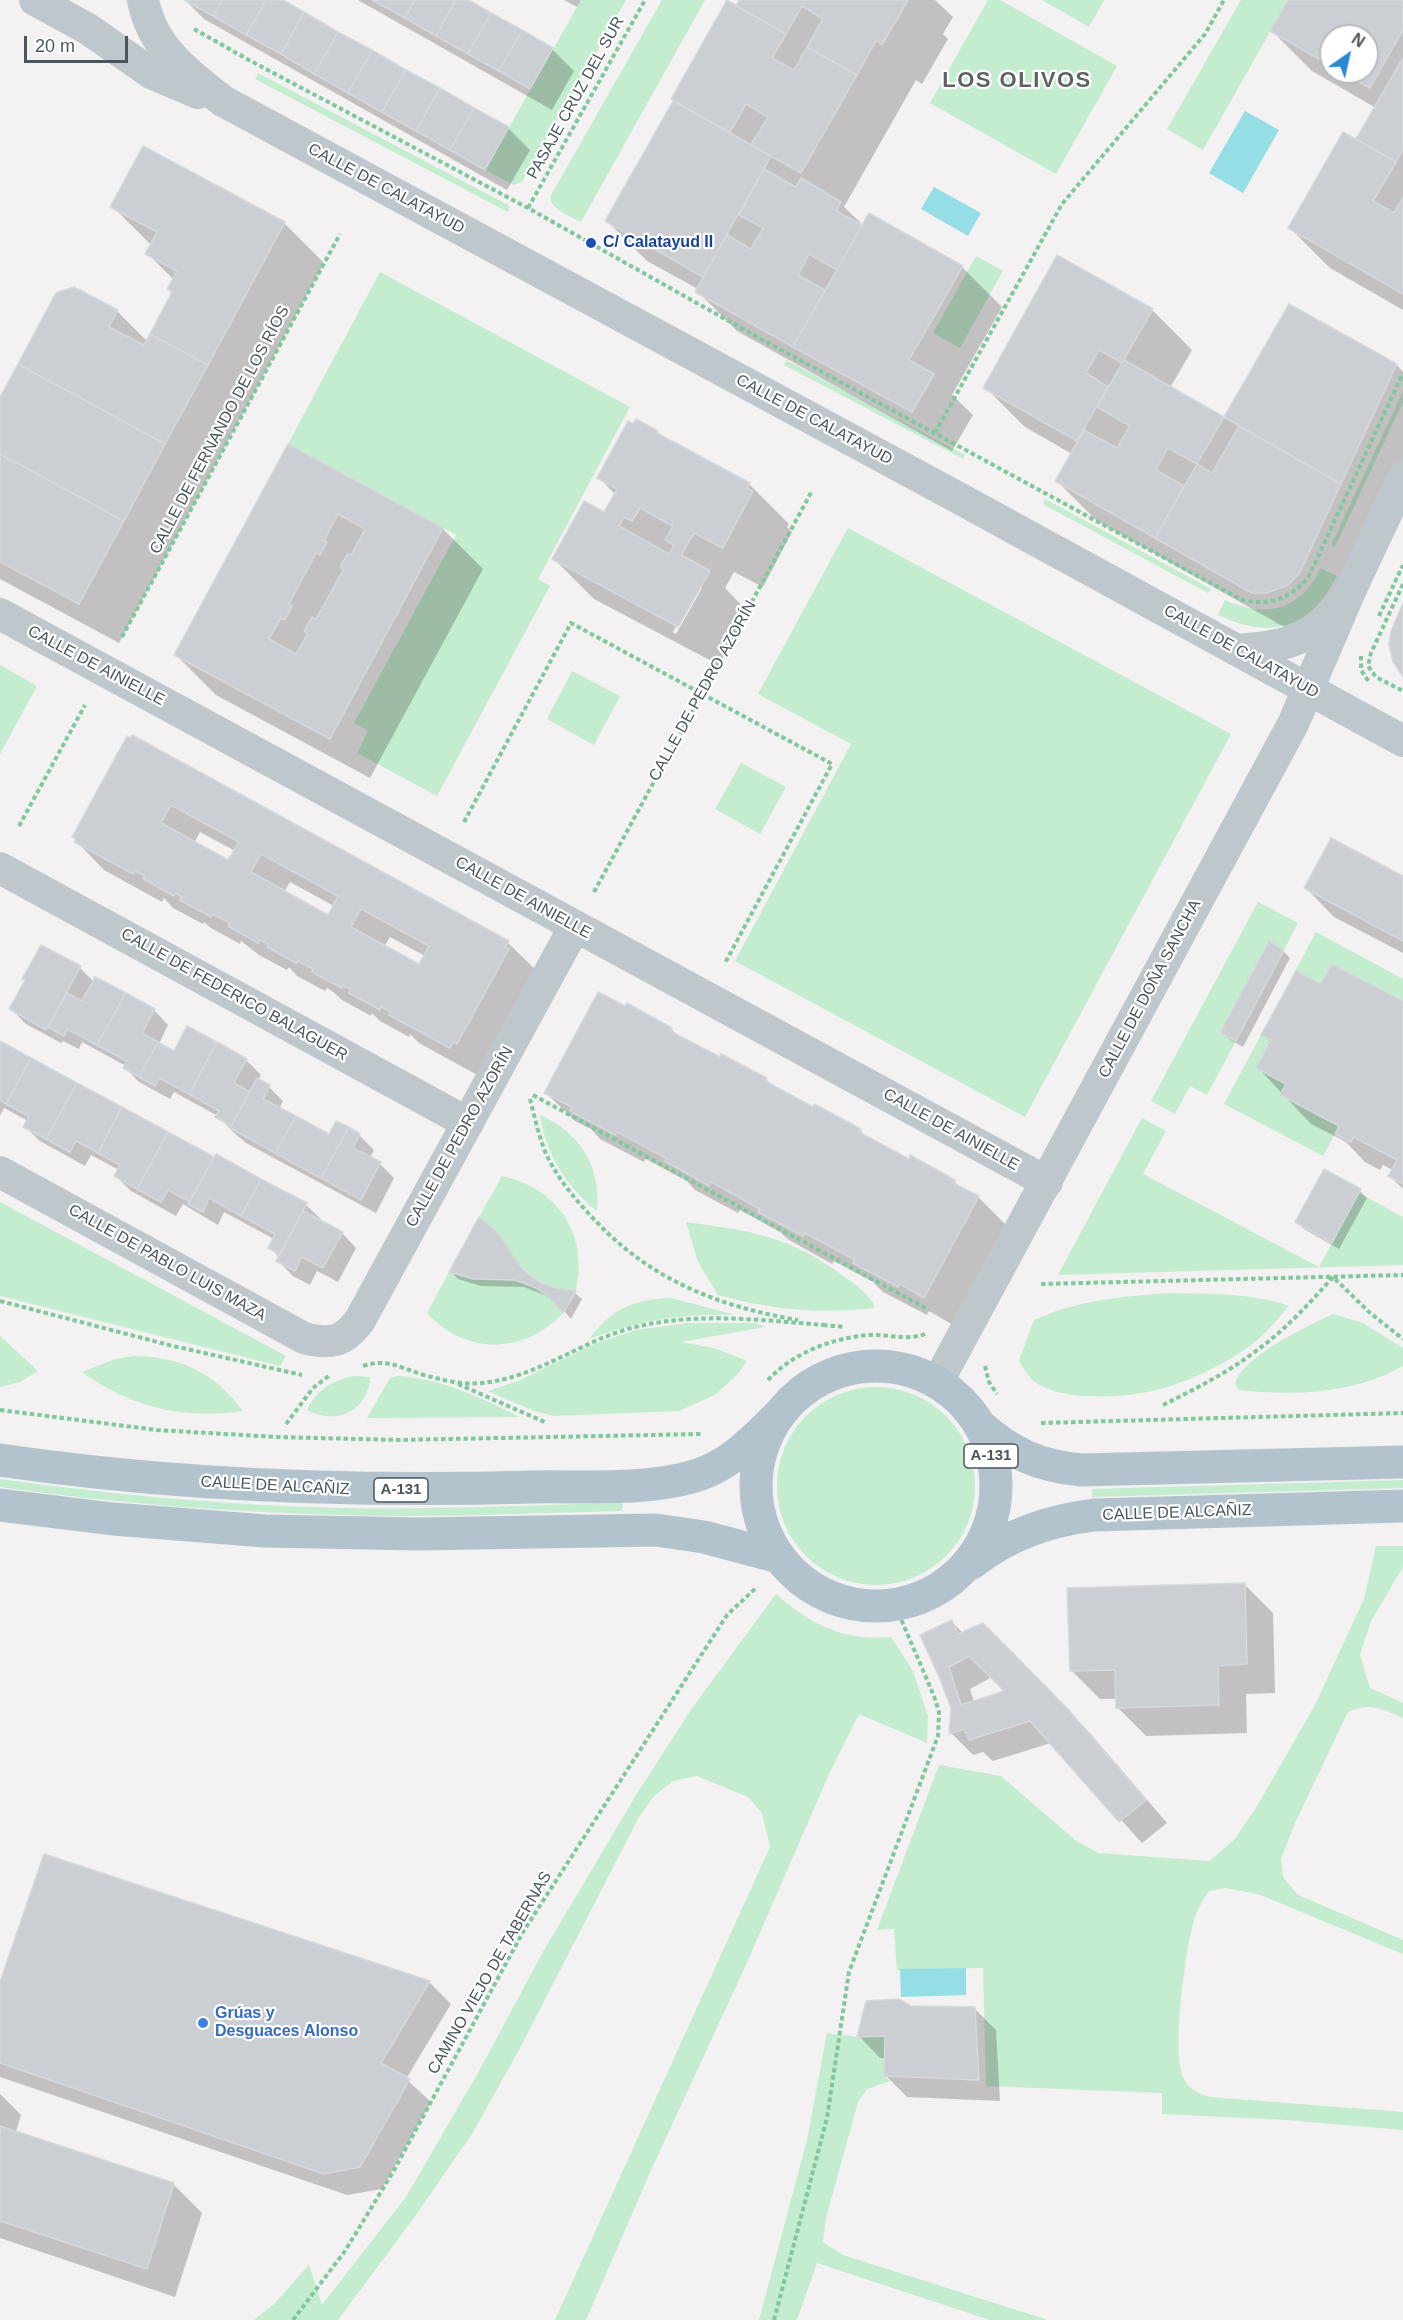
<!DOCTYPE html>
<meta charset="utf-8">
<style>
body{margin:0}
#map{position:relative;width:1403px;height:2320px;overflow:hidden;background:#f3f1f1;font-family:Arial,sans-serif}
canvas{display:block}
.north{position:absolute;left:1319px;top:24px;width:60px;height:60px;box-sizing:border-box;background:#fff;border:2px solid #b7bbbe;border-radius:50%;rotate:34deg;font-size:16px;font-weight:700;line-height:24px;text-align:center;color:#4a565d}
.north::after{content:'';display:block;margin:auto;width:21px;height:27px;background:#2988d5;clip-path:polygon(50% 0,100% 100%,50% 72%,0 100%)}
.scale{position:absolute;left:24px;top:36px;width:104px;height:27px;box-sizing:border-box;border:3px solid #4a565d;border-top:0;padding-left:8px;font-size:18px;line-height:21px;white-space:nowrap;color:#4a565d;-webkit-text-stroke:4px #fff;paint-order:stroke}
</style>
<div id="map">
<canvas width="1403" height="2320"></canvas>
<div class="north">N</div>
<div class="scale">20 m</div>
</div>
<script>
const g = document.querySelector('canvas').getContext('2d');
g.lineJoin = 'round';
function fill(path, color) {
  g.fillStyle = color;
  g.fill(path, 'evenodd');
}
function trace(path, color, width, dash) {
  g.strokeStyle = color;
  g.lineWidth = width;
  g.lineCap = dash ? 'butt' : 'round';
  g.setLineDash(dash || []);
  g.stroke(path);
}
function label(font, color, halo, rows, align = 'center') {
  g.font = font + ' Arial,sans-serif';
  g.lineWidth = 4.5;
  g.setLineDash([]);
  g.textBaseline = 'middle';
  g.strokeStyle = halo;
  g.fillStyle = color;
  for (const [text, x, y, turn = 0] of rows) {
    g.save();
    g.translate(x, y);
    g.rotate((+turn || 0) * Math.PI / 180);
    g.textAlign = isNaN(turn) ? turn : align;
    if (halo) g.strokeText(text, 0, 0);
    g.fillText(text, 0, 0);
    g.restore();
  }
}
fill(new Path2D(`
 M581 0H626L522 182 514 185 485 170Z
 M662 0H705L581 222C570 216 551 210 550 197Z
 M988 0H1000L1117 66 1056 174 930 103Z
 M1042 0H1104L1089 27Z
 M1241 0H1288L1203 150 1167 129Z
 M258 73 510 206 508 212 255 79Z
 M976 256 1003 271 960 348 933 333Z
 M380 272 630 407 538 579 550 586 437 796 357 753 368 731 354 723 456 535 288 444Z
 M786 360 965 455 963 459 784 365Z
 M1403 391V402L1335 547 1331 545Z
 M1045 499 1211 589 1208 593 1043 504Z
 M848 528 1231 734 1025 1117 735 961 851 744 758 694Z
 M1321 568 1337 576C1310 629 1271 640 1218 615L1225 600C1267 619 1300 610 1321 568Z
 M0 665 37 686 0 754Z
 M572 671 620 696 594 745 547 719Z
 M741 763 786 787 760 834 715 809Z
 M1258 902 1298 923 1284 950 1270 942 1221 1033 1236 1041 1207 1095 1190 1086 1175 1114 1151 1101Z
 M1316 932 1403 979V1002L1333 964 1321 984 1296 971 1262 1035 1271 1040 1286 1084 1280 1095 1339 1126 1323 1156 1224 1104Z
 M540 1115C581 1133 601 1167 597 1211 566 1186 546 1154 540 1115Z
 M1142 1118 1166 1131 1143 1174 1319 1267 1359 1193 1403 1217V1265L1058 1275Z
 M502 1176C558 1188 589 1235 576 1291 510 1283 522 1250 479 1217Z
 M0 1202 286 1356 280 1366 0 1296Z
 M686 1222C752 1231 791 1236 846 1278 857 1286 870 1294 875 1308 821 1314 771 1310 718 1295L698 1262Z
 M449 1272C494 1287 532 1268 563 1313 524 1355 465 1355 427 1313Z
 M1172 1293C1211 1294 1252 1293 1289 1306 1276 1321 1263 1337 1247 1348 1221 1366 1190 1381 1160 1389 1128 1398 1063 1402 1035 1382 1028 1376 1023 1369 1019 1360L1034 1320C1077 1300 1125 1296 1172 1293Z
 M671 1298 736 1315C683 1313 638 1320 589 1339 612 1309 633 1299 671 1298Z
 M1333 1314 1363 1323 1403 1348V1366C1353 1394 1295 1396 1239 1390L1235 1383C1243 1356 1308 1326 1333 1314Z
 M688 1323H756L765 1327 681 1342 714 1348 747 1361 737 1375 715 1395 679 1411 554 1416 534 1411 488 1391 518 1381 592 1345 620 1335 636 1330Z
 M0 1336 38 1371 20 1382 0 1387Z
 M134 1356C183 1357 214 1373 243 1411 184 1420 130 1407 82 1372L115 1359Z
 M354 1376 370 1377C369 1411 335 1426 307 1410 317 1390 332 1380 354 1376Z
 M397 1376C440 1378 482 1398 520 1417L367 1418 390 1378Z
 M777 1486a99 99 0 1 1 198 0a99 99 0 1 1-198 0Z
 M0 1479C113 1495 226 1505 340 1508 434 1510 529 1505 623 1503L622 1511C528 1513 434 1518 340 1515 226 1512 113 1503 0 1487Z
 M1403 1480V1488L1092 1497V1489Z
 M1376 1546H1403V1567L1371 1621 1360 1655 1370 1688 1403 1703V1718C1381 1709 1371 1702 1348 1712L1295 1823 1281 1859 1283 1877 1298 1895 1403 1940V1954L1258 1894 1226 1888 1209 1891C1202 1901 1196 1912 1193 1924 1185 1953 1171 2055 1184 2079 1190 2090 1199 2094 1210 2097L1403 2112V2130L1287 2120 1162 2114V2093L986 2086 983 1968 897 1970 894 1929 877 1930 939 1765 1001 1776 1075 1840 1098 1853 1209 1861 1233 1841 1256 1808 1315 1705 1364 1599Z
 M776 1594C810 1624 844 1642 891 1637L913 1671 928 1716 927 1743 859 1714 830 1772 745 1967 652 2168 586 2320H555L770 1847 762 1813 748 1797 697 1776 673 1781 653 1797 639 1817 520 2048 472 2134 413 2219 338 2320H254L275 2303 309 2265 322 2305 406 2197 478 2073 544 1950 638 1792 690 1711Z
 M827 2033 857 2037 885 2036 884 2076 890 2081 867 2089 858 2102 826 2218 823 2242 843 2255 1048 2320H990L817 2263 797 2320H759L807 2140Z`), '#c4eccf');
fill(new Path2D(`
 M1245 111 1279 130 1243 193 1209 173Z
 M934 187 981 213 968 236 921 209Z
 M966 1968V1995L901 1997 900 1969Z`), '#95dee5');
fill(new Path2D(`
 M185 0H279L508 128 530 150 507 190 204 19Z
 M358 0H465L552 49 574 71 552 110Z
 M564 0H581L577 7Z
 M741 0H935L953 17 943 34 948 39 922 84 916 80 844 207 864 226 962 267 1002 307 952 395 973 415 952 451 737 331 697 291 698 289 647 261 607 221 675 101Z
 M1290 0H1403V310L1330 268 1290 228 1357 141 1376 108 1312 71 1272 31ZM1331 36H1367V72H1331Z
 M112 206 284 223 324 263 119 643 0 579V399L74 289 117 311 147 341 173 293 169 289 174 280 147 253 151 245Z
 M1289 306 1397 365 1403 372V478L1344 606 1293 632 1097 521 1057 481 1072 454 1025 427 985 387 1152 310 1192 350 1170 388 1224 419Z
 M657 433 661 437 749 484 789 524 787 527 792 532 763 587 734 572 725 588 749 613 719 665 594 599 554 559 605 514 615 494 599 478ZM699 588H702L676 634 673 632Z
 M288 446 443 529 483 569 370 778 216 695 176 655Z
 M133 737 508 943 537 971 479 1076 419 1043 410 1034 409 1037 380 1021 372 1013 371 1016 342 1000 333 992 327 988 325 991 297 976 289 967 287 970 259 955 241 941 240 944 211 928 204 922 203 924 173 908 164 898 162 902 104 870 76 841ZM200 832 235 851 229 862 194 843ZM290 882 334 906 329 917 284 892ZM390 937 425 956 419 966 384 947Z
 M1403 878V953L1334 917 1306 888Z
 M1283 951 1290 958 1243 1047 1229 1039 1222 1032Z
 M80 968 94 982 154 1010 168 1025 159 1044 174 1053 246 1060 261 1075 258 1080 269 1087 283 1101 279 1109 329 1136 337 1123 359 1135 374 1150 370 1158 380 1164 394 1178 376 1213 246 1143 232 1131 218 1116 174 1092 170 1099 139 1082 125 1068 126 1066 82 1042 79 1049 63 1041 61 1043 26 1024 11 1009Z
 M1322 986 1403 1003V1189L1390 1176 1393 1170 1383 1165 1380 1170 1365 1162 1346 1142 1311 1124 1258 1068 1272 1043 1263 1035Z
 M671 1029 680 1037 766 1079 774 1088 860 1130 868 1139 909 1161 954 1181 962 1189 978 1197 1007 1226 953 1325 929 1311 927 1315 883 1292 873 1282 834 1261 832 1264 789 1240 780 1232 740 1210 738 1213 695 1190 687 1181 646 1159 644 1162 600 1139 591 1129 575 1121 546 1093Z
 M0 1042 214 1159 216 1156 306 1205 321 1219 320 1221 342 1233 356 1248 338 1282 317 1271 310 1285 293 1276 278 1261 280 1258 270 1248 274 1239 224 1212 218 1225 183 1204 176 1216 131 1191 116 1176 119 1170 91 1155 85 1166 40 1141 25 1127 28 1121 4 1108 0 1116Z
 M1360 1191 1367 1198 1339 1249 1304 1229 1297 1222Z
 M497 1234 505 1242 526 1274 538 1283 555 1290 575 1293 582 1299 571 1319 556 1302 544 1295 524 1287 481 1286 458 1279 451 1272Z
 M1244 1584 1273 1613 1275 1693 1246 1694 1247 1733 1146 1736 1117 1707V1699H1100L1072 1671Z
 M952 1622 963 1633 983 1625 1089 1732 1167 1823 1142 1843 1051 1743 993 1761 983 1752 973 1755 951 1733 952 1708 942 1678ZM992 1677 1007 1692 974 1702 970 1689Z
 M45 1856 429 1982 451 2004 406 2079 431 2102 382 2189 347 2195 0 2077V1987Z
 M910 2008H974L996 2030 1000 2101 907 2097 885 2075 886 2058H880L859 2036Z
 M0 2094 21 2115 16 2132 174 2185 202 2213 175 2297 0 2238Z`), '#0003');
const building = new Path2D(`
 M184 0H222L213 16Z
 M222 0H266L246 35 213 16Z
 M266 0H283L304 12 281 54 246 35Z
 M372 0H415L405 18Z
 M415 0H456L436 36 405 18Z
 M456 0H469L491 13 468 54 436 36Z
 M727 0 786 34 772 58 794 70 807 47 857 75 801 173 751 145 768 117 746 104 730 133 671 99Z
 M739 0H908L882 45 876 41 857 75 807 47 823 19 802 6 786 34 736 6Z
 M1288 0H1403V30L1370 88 1342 72H1367V36H1331V66L1270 31Z
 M304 12 338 32 314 74 281 54Z
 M491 13 522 30 499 71 468 54Z
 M522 30 553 48 530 89 499 71Z
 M338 32 372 50 348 93 314 74Z
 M372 50 406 70 382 112 348 93Z
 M1403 58V149L1396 162 1356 139Z
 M406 70 440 88 416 131 382 112Z
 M440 88 474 108 450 150 416 131Z
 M673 101 771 156 703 277 605 221Z
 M474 108 509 127 485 170 450 150Z
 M1343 132 1396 162 1373 201 1394 213 1403 197V294L1288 228Z
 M143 146 285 222 208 365 150 334 172 292 167 289 177 271 145 254 157 232 110 207Z
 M764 169 796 187 801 178 841 202 836 211 862 225 837 270 809 254 798 275 825 290 793 347 695 292 727 235 751 249 763 228 739 215Z
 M869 213 963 266 909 360 934 374 912 412 793 347Z
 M1057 255 1153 309 1122 363 1099 350 1086 373 1108 387 1077 441 983 388Z
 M74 287 118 310 109 327 144 345 150 334 208 365 165 444 18 364 56 293Z
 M1289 304 1397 364 1341 484 1224 417Z
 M1124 360 1224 417 1197 464 1168 448 1156 470 1184 486 1155 538 1055 481 1084 430 1117 448 1130 426 1097 407Z
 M18 364 165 444 124 521 0 454V397Z
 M636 419 658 431 657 433 750 483 747 488 753 491 723 548 694 533 681 555 710 571 678 627 552 559 584 501 604 512 617 489 597 478 628 421 633 424ZM640 508 673 526 665 540 674 545 669 554 619 526 624 517 632 521Z
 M1239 426 1341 484 1299 574 1288 585 1267 593H1252L1155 538 1197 464 1212 473Z
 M288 444 443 528 330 739 174 655ZM338 514 365 529 351 555 348 553 340 567 344 569 316 619 312 617 304 631 308 633 296 654 269 639 281 618 285 620 292 606 289 604 316 553 320 555 327 542 324 540Z
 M0 454 124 521 79 604 0 562Z
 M1403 603V677L1393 662 1389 644 1391 631Z
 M132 735 509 941 505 947 509 949 457 1044 453 1042 450 1048 389 1015 391 1012 381 1007 380 1010 349 993 351 989 343 986 342 988 312 972 313 969 298 961 296 963 267 947 268 944 260 940 258 943 228 926 230 923 212 914 211 917 180 900 182 897 175 893 174 896 143 879 145 876 135 871 133 874 74 842 76 839 72 837 127 736 130 738ZM171 805 239 842 228 860 161 823ZM261 854 338 896 328 915 251 872ZM361 909 429 946 419 964 351 927Z
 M1331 838 1403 876V941L1304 888Z
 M1269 941 1284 950 1236 1041 1220 1033Z
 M41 945 81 966 46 1030 9 1009 25 980 22 979Z
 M1332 964 1403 1001V1184L1388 1176 1397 1160 1354 1137 1351 1142 1335 1134 1339 1126 1280 1095 1286 1084 1256 1068 1271 1040 1261 1035 1296 971 1321 984Z
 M95 977 126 993 97 1045 67 1029 64 1036 48 1027 67 993 82 1001Z
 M598 992 625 1006 627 1003 672 1028 670 1031 720 1057 721 1054 767 1078 765 1081 813 1107 814 1104 861 1129 859 1132 909 1159 910 1155 955 1180 953 1183 979 1196 924 1298 900 1284 898 1287 853 1263 855 1260 805 1233 803 1236 758 1212 760 1209 711 1182 709 1186 665 1161 666 1158 617 1132 615 1135 570 1111 572 1107 544 1093Z
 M126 993 155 1009 142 1033 158 1042 139 1077 123 1068 127 1061 97 1045Z
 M187 1026 217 1042 189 1094 159 1078 155 1086 139 1077 158 1042 174 1051Z
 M0 1041 31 1058 6 1104 0 1100Z
 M217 1042 247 1059 234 1083 250 1092 231 1126 215 1117 219 1111 189 1094Z
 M31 1058 77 1083 46 1139 23 1127 29 1116 6 1104Z
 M257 1078 270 1085 263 1099 296 1116 275 1153 230 1128Z
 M77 1083 122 1107 98 1153 76 1141 70 1152 46 1139Z
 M122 1107 168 1132 137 1189 114 1176 120 1165 98 1153Z
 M296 1116 329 1134 336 1121 349 1127 321 1178 275 1153Z
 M349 1127 360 1134 353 1148 381 1162 361 1200 321 1178Z
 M168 1132 214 1157 190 1202 168 1190 161 1202 137 1189Z
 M216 1154 261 1179 241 1216 209 1198 203 1212 188 1204Z
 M1324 1169 1361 1189 1332 1243 1295 1222Z
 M261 1179 307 1203 280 1255 268 1248 275 1234 241 1216Z
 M303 1211 343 1232 323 1268 302 1257 295 1271 276 1261Z
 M479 1217 498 1233 522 1269 539 1282 555 1288 576 1291 563 1313 550 1298 536 1288 516 1280 473 1279 449 1272Z
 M1245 1583 1247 1664 1218 1666 1219 1705 1116 1708 1115 1670 1070 1671 1067 1588Z
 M952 1620 958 1634 983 1623 1067 1708 1146 1800 1119 1822 1030 1721 969 1740 964 1729 949 1734 951 1708 940 1679 920 1635ZM969 1656 1004 1691 961 1705 949 1667Z
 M44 1854 430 1981 381 2063 410 2079 360 2167 324 2174 0 2063V1982Z
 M899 1999 911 2006 975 2007 979 2080 884 2076 885 2036 857 2037 866 2001Z
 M0 2126 174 2183 147 2269 0 2221Z`);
fill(building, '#cbcfd3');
trace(building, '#d5d8dc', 1.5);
trace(new Path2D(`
 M194 29 247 59 528 208 750 333 1242 600C1269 606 1290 599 1308 578L1403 373
 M528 208 645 0
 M935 433 1062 204 1205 34 1224 0
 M1403 584 1371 653 1368 666 1376 677 1403 691
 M1379 616 1403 565
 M122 637 340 234
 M1361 656V670L1369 682
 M464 822 571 623 832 764 725 963
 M19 826 85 705
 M594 892 812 491
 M533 1095 929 1310
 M530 1099C535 1118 539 1138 547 1156 558 1178 573 1197 590 1215 647 1278 715 1306 798 1320
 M1041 1284 1403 1275
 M0 1301 169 1345 302 1375
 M823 1325 845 1327
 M363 1366C388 1358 400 1368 424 1375 443 1380 462 1385 482 1383 532 1378 572 1348 618 1332 684 1310 758 1320 825 1325
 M985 1366 989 1382 997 1394
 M768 1380C793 1353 832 1338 869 1335 888 1334 907 1341 925 1334
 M458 1384 547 1423
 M1163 1405C1195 1389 1227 1373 1256 1351 1285 1330 1309 1304 1333 1277L1369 1312 1403 1339
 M0 1410 157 1430 277 1437 399 1440 701 1434
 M1041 1423 1403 1413
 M286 1424 313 1388 330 1375
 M293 2320 345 2251 393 2172 523 1932 727 1615 757 1587
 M774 2320 827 2118 849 1972 938 1736 939 1712 934 1696 895 1605`), '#7ec89b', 4, [4.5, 3]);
trace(new Path2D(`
 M35 0 88 29 151 73 198 93
 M143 0C152 48 187 73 223 101L955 496 1403 741
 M0 614 1047 1182
 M1236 650C1278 647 1310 643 1338 607
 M0 868 468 1123
 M0 1172 304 1338C330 1345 344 1342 360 1320L575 926
 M937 1383 1293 724 1351 589 1403 478`), '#bec7cc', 32);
trace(new Path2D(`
 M756 1486a120 120 0 1 1 240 0a120 120 0 1 1-240 0Z
 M979 1425C1012 1454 1039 1466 1081 1470L1403 1462
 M0 1460C177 1486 353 1492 531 1487 583 1486 649 1491 698 1475 732 1464 756 1437 781 1413
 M0 1505 113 1519 265 1531 417 1534 656 1530 704 1537 779 1557
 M972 1563C1009 1534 1048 1521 1094 1515L1403 1506`), '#b3c3cd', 33);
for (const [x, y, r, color] of [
 [591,243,6,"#1a4fb4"],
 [203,2023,6,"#3f7fe0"]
]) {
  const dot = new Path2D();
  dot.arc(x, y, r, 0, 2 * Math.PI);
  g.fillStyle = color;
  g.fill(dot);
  trace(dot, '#fff', 2);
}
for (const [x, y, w] of [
 [991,1456,54],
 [401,1490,54]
]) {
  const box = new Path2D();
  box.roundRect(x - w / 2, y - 12, w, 24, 4.5);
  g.fillStyle = '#fff';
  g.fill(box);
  trace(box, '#4a565d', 1.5);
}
label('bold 15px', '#4a565d', null, [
 ["A-131",991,1456],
 ["A-131",401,1490]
]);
label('16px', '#4a565d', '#fff', [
 ["PASAJE CRUZ DEL SUR",576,98,-61],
 ["CALLE DE CALATAYUD",386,189,28],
 ["CALLE DE CALATAYUD",814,420,28],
 ["CALLE DE FERNANDO DE LOS RÍOS",220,430,-62],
 ["CALLE DE CALATAYUD",1241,652,29],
 ["CALLE DE AINIELLE",96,666,28],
 ["CALLE DE PEDRO AZORÍN",703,691,-61],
 ["CALLE DE AINIELLE",523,898,29],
 ["CALLE DE DOÑA SANCHA",1150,989,-62],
 ["CALLE DE FEDERICO BALAGUER",234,995,29],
 ["CALLE DE AINIELLE",951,1130,29],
 ["CALLE DE PEDRO AZORÍN",460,1137,-61],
 ["CALLE DE PABLO LUIS MAZA",167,1263,29],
 ["CALLE DE ALCAÑIZ",275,1486,3],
 ["CALLE DE ALCAÑIZ",1177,1513,-2],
 ["CAMINO VIEJO DE TABERNAS",490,1973,-60]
]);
label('bold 16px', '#164399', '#fff', [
 ["C/ Calatayud II",603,243]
], 'left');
label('bold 16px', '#366cbe', '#fff', [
 ["Grúas y",215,2014],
 ["Desguaces Alonso",215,2032]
], 'left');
g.letterSpacing = '1.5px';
label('bold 22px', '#5e6265', '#fff', [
 ["LOS OLIVOS",1017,81]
]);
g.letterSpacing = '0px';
</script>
